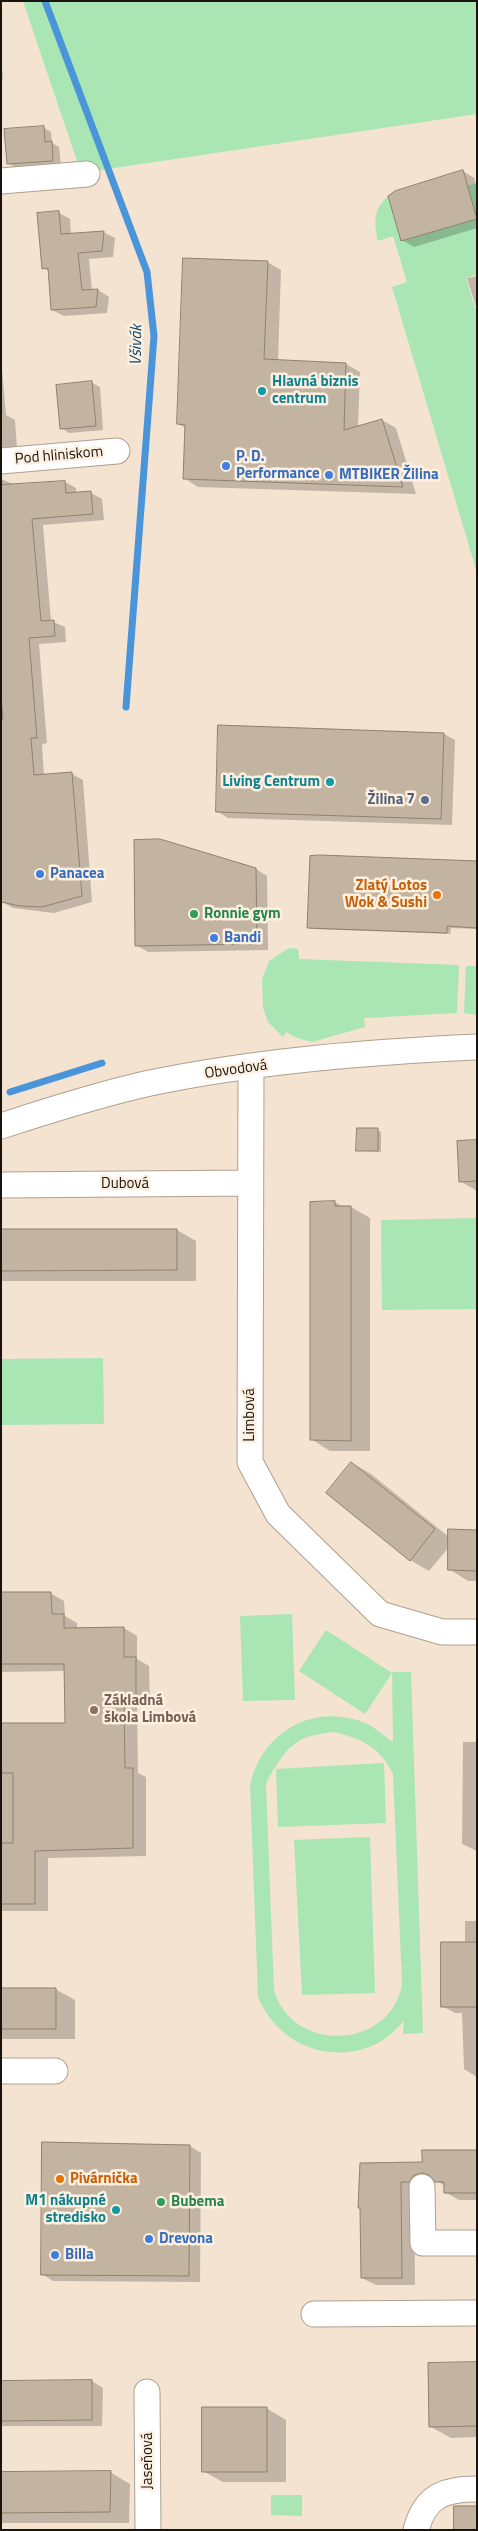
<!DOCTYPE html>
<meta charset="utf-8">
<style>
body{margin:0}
#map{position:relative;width:478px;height:2531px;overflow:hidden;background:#f3e3d0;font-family:"Titillium Web",sans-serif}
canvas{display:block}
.frame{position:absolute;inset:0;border:2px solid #1a140e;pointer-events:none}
</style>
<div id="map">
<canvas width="478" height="2531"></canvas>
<div class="frame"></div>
</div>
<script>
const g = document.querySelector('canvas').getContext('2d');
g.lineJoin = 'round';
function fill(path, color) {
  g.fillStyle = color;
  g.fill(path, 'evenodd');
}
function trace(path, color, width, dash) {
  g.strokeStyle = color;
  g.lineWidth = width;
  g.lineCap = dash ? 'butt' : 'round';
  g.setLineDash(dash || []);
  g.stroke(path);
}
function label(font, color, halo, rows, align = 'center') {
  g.font = font + ' "Titillium Web",sans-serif';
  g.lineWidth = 5;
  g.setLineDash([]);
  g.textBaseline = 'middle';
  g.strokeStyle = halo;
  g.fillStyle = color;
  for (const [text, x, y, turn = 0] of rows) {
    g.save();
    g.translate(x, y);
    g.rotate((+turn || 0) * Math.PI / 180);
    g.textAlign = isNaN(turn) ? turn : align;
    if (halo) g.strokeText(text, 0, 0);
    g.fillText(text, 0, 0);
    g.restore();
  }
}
fill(new Path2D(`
 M23 1H477V114L81 173Z
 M477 183V218L467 186Z
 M388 196 402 241 477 219V274L466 278 477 314V573L392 287 407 282 393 236 378 241C374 223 373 209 388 196Z
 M289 948 298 949 299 959 459 965 457 1013 364 1018 365 1027 312 1042 297 1038 286 1032 283 1037 268 1022 263 1008 262 979 269 961Z
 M466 966H477V1015L464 1013Z
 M477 1218V1309L382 1310 381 1220Z
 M103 1358 104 1424 1 1425V1359Z
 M292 1614 295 1700 243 1701 240 1616Z
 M326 1630 392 1673 365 1714 299 1671Z
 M392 1672H411L423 2033 403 2034 404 2021C396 2029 388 2038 378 2043 331 2067 277 2044 258 1997L250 1785C261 1735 307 1705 357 1720 372 1724 381 1734 393 1742ZM334 1732C361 1738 381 1748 393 1774L402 1984C391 2050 292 2054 274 1990L266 1786 267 1781C287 1748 292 1736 334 1732Z
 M384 1763 386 1823 278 1827 276 1769Z
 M370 1837 375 1993 302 1995 294 1840Z
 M271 2495H302V2516L271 2515Z`), '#aae6b4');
fill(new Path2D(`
 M1 72 3 73 1 97Z
 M43 127 51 132 52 143 59 147 61 165 16 168 8 163Z
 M463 171 474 178 477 188V228L414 247 402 240Z
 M59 213 70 219 71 234 103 232 115 238 113 257 89 259 92 291 98 290 109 297 107 313 64 316 52 310 50 272 43 268Z
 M267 262 281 270 278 361 346 364 360 372 358 427 382 420 396 428 416 494 198 487 184 478 186 428 178 424Z
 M477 276V310L467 278Z
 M1 357 6 415 15 420 17 448 1 449Z
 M92 383 100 387 103 430 69 433 61 428Z
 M1 479 15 485 65 482 76 488V493H91L102 499 104 520 43 525 51 621 65 627 66 642 39 644 47 743 42 744 44 776 72 774 83 780 92 902 54 913 13 908 2 902Z
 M444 734 455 740 452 825 228 818 217 811Z
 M311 857 477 861V929L451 928 450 934 312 929 309 927Z
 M256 869 267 876 268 950 148 952 136 945Z
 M377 1130 381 1132V1152L358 1150Z
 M477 1141V1191L460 1181Z
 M335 1202 343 1207H351L370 1218V1451H330L311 1439Z
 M1 1230H177L196 1241V1281H1Z
 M352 1463 371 1474 449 1537 477 1531V1581H468L449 1569V1547L429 1571 410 1560Z
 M1 1593H50L64 1601 65 1616 77 1623V1629L124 1628 137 1636V1659L149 1666 150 1705H137L138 1773 146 1777V1856L48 1858V1911H1V1725H66L65 1671 1 1672Z
 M463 1742H477V1851L462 1844Z
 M465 1921H477V2077L464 2069 462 2013H455L442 2006 465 1943Z
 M1 1989H55L75 2000V2039H1Z
 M43 2143 190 2146 201 2153 200 2282 53 2281 42 2274Z
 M477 2152V2200H459L445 2192V2186L435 2180 414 2189 415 2285H376L362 2278 361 2209 360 2208 424 2163Z
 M477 2363V2437L451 2438 431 2427Z
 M92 2381 103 2388 102 2426H1V2382Z
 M266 2408 286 2420V2482H223L203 2471Z
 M110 2472 130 2484 129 2523H1V2473Z`), '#0003');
trace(new Path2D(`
 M45 1 147 272 154 336 126 707
 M10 1092 102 1063`), '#4a95d9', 7);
const building = new Path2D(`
 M44 126 45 142 52 141 53 161 7 164 4 129Z
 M463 170 477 219 401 241 388 196 395 191Z
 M59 211 61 234 104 231 102 251 78 253 82 290 98 289 96 307 51 310 48 268 42 269 37 213Z
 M183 258 268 261 264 359 346 363 344 430 382 419 403 487 183 479 185 425 177 424Z
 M92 381 96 426 60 429 56 385Z
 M65 481 66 493 91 491 93 514 32 519 41 621 54 620 55 636 29 638 37 738H31L34 775 72 772 82 896 42 907 20 906 1 902V720L3 719 1 697V485Z
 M218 725 444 733 441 819 216 812Z
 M160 839 256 868 257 944 135 946 134 840Z
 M320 855 477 861V928L447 926V933L307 928 310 856Z
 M357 1128H378V1151H356Z
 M477 1140V1181L459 1182 457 1141Z
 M335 1201V1206H351V1441L310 1440V1202Z
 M1 1229H177V1270L1 1271Z
 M351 1462 435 1529 410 1561 326 1493Z
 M448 1529 477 1530V1571L448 1570Z
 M1 1592H51L52 1614H64V1628L124 1627V1657H136V1698H124L125 1768H133V1848L35 1851V1904H1V1843H13V1773H1V1723H65L64 1664H1Z
 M441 1942H477V2007H441Z
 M1 1988H56V2029H1Z
 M42 2142 190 2145 189 2276 41 2275Z
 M422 2150H477V2193H444V2182H435L429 2175 422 2173 414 2175 409 2182H401L402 2278H361L360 2208H358L360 2163 422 2162Z
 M477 2362V2426L429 2427 428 2363Z
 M92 2380V2420L1 2421V2381Z
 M202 2407H267V2472H202Z
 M111 2471 110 2512 1 2513V2472Z
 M454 2506H477V2530H454Z`);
fill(building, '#c3b3a1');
trace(building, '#8f806f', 1);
const minor = new Path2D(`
 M1 181 87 174
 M1 461 117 451
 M251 1067 250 1462 278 1514 380 1614 442 1632H477
 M1 1126C50 1110 100 1094 150 1083 257 1061 368 1052 477 1047
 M1 1185 250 1183
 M1 2071H55
 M422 2187 423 2243H477
 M314 2314 477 2313
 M147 2392 148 2530
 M416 2530C425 2496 444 2489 477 2489`);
trace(minor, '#afa08e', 27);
trace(minor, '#fff', 25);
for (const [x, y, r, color] of [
 [262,391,5,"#0f9aa8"],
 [226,466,5,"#3f7fe0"],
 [329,475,5,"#3f7fe0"],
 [330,782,5,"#0f9aa8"],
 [425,800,5,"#5c6f8a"],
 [40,874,5,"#3f7fe0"],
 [437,895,5,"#e8710a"],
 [194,914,5,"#2e9e5b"],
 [214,938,5,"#3f7fe0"],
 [94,1710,5,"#8d6e63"],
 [60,2179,5,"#e8710a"],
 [161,2202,5,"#2e9e5b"],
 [116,2210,5,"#0f9aa8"],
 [149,2239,5,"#3f7fe0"],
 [55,2255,5,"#3f7fe0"]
]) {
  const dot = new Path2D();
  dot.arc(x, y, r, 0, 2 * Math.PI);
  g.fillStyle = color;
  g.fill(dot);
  trace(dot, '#fef0e1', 2);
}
label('bold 15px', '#0d838f', '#fef0e1', [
 ["Hlavná biznis",272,382,"left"],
 ["centrum",272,399,"left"],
 ["Living Centrum",320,782],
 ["M1 nákupné",106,2201],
 ["stredisko",106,2218]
], 'right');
label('15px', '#1a140e', '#fef0e1', [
 ["Pod hliniskom",59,456,-5],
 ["Obvodová",236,1070,-8],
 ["Dubová",125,1184],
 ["Limbová",250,1415,-90],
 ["Jaseňová",148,2461,-90]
]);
label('bold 15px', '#366cbe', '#fef0e1', [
 ["P. D.",236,457],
 ["Performance",236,474],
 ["MTBIKER Žilina",339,475],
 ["Panacea",50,874],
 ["Bandi",224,938],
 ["Drevona",159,2239],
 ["Billa",65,2255]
], 'left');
label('bold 15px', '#4e5e75', '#fef0e1', [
 ["Žilina 7",415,800]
], 'right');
label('bold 15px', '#c56008', '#fef0e1', [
 ["Zlatý Lotos",427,886],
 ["Wok & Sushi",427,903],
 ["Pivárnička",70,2179,"left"]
], 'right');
label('bold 15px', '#27864d', '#fef0e1', [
 ["Ronnie gym",204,914],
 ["Bubema",171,2202]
], 'left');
label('bold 15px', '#785e54', '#fef0e1', [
 ["Základná",104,1701],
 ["škola Limbová",104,1718]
], 'left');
label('italic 16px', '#06416d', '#fef0e1', [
 ["Všivák",137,345,-89]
]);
</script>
